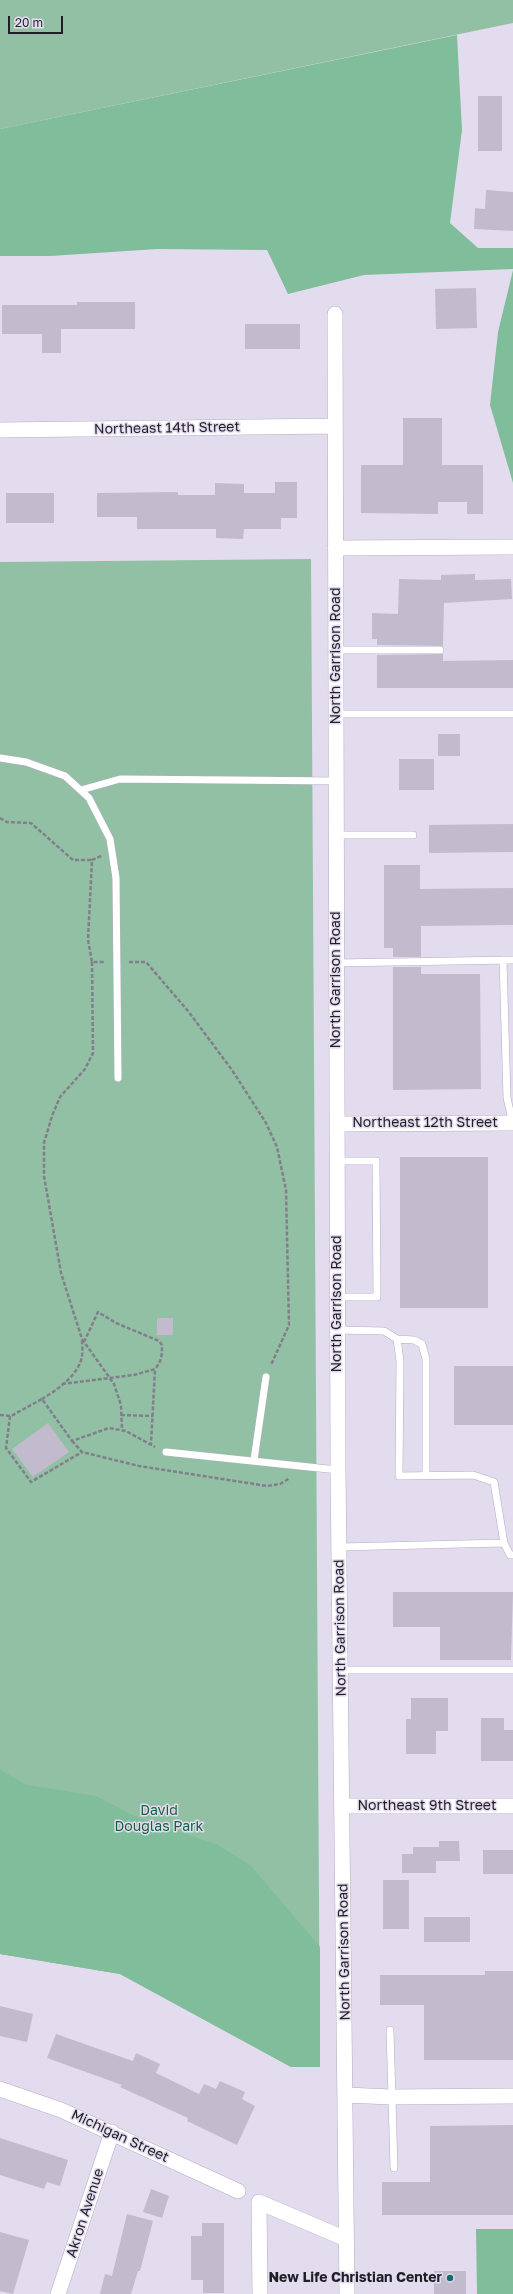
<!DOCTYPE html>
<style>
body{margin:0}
#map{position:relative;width:513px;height:2294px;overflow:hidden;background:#e3dcef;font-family:"Golos Text",sans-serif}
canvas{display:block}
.scale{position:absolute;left:8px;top:16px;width:55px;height:18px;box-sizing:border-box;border:2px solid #211f26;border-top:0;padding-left:5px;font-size:12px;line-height:14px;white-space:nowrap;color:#211f26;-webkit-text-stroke:3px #e3dcef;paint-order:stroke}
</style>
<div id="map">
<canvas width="513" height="2294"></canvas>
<div class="scale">20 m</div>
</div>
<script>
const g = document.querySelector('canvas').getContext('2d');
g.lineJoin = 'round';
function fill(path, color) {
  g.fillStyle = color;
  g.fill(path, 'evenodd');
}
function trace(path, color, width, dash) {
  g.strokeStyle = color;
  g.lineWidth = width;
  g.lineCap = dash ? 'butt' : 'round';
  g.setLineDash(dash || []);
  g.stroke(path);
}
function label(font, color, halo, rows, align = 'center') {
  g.font = font + ' "Golos Text",sans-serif';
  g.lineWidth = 3;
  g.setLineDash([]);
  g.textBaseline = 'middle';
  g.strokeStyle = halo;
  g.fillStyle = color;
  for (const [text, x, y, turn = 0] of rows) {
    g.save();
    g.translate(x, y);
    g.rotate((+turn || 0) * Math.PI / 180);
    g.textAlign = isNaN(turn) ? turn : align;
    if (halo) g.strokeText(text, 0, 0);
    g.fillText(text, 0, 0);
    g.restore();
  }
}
fill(new Path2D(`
 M0 0H513V23L0 129Z
 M311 559 320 2067H291L120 1974 0 1954V562Z`), '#91c0a5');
fill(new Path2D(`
 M457 35 462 130 450 223 478 248H513V269L364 275 288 294 267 250 157 249 51 256H0V129Z
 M513 270V483L490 405 498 332Z
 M0 1770 27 1785 96 1796 139 1818 218 1845 251 1866 320 1947V2067H291L120 1974 0 1954Z
 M476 2229H513V2294H477Z`), '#80bd9b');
fill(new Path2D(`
 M478 96H502V151H478Z
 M486 190 513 192V231L474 229 475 208 485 209Z
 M476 288 477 328 436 329 435 289Z
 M77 302H135V329H61V353H42V334H2V305H77Z
 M245 324H300V349H245Z
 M403 418H442V465H483V514H467V502H438V514L361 513V465H403Z
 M275 482H297V518H281V529H244L243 539 216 538V529H137V517H97V493L178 492V495H215V483L244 484V493H275Z
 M6 493H54V523H6Z
 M475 574V580L511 579 512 599 444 603 443 646 377 645V639H372V613L398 614 399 579 441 580V575Z
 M443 654V661L513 660V688H377V655Z
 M438 734H460V756H438Z
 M399 759H434V790H399Z
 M513 824V852L429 853V825Z
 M384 865H420V889L513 888V925L421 926V957H393V948H384Z
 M393 967H421V974H480L481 1089 393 1090Z
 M400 1157H488V1308H400Z
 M157 1318H173V1335H157Z
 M454 1366H513V1425H454Z
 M48 1423 69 1452 33 1477 12 1449Z
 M393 1592H513L511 1660H440V1627H393Z
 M411 1698H448V1731H436V1754H406V1719H411Z
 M481 1718H504V1730H513V1761H481Z
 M439 1841H459L460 1861H436V1873H402V1854H413V1847H439Z
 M483 1850H513V1874H483Z
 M383 1880H409V1929H383Z
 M424 1917H470V1942H424Z
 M485 1971H513V2060H424V2005H380V1975H485Z
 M0 2006 33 2014 27 2042 0 2036Z
 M56 2034 133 2061 136 2053 160 2064 156 2073 199 2094 204 2084 216 2089 220 2081 245 2092 242 2099 255 2106 237 2145 187 2121 188 2118 120 2087 122 2085 47 2058Z
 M513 2125V2215H382V2182H430V2126Z
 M0 2138 68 2160 60 2186 47 2182 44 2189 0 2175Z
 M151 2189 169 2196 162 2218 143 2212Z
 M127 2214 153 2221 140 2271H138L131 2294H100L105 2274 112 2276Z
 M202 2223H224V2293H203V2280H191V2236H202Z
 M0 2232 29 2240 13 2294 0 2291Z
 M434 2271H466V2294H434Z`), '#c2bbcd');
const service = new Path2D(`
 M336 650H440
 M336 714H513
 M0 758 26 762 65 776 89 798 110 839 116 878 118 1078
 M81 790 120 779 336 781
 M336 835H413
 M503 960 507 1098 513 1124
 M336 963 513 960
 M337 1161H376L377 1297H337
 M337 1330 384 1331 397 1339 414 1340 422 1344 426 1359V1476
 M397 1339 400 1361 399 1476 473 1475 494 1482 504 1543
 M166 1452 338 1470
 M254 1460 266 1377
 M339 1547 504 1543 510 1555H513
 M340 1670H513
 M390 2030 394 2168`);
const minor = new Path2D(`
 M335 314 338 1470 347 2294
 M0 430 334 426
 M335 548 513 547
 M337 1124 513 1123
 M342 1806H513
 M0 2089 61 2110 238 2191
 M346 2095 391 2097 513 2096
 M58 2294 112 2132
 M260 2294 259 2202 346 2239`);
trace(service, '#b4adbf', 8);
trace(minor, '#b4adbf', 16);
trace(new Path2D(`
 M0 818 7 822 31 823 73 860H92
 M101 856 92 860 88 940 92 962H104
 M92 962 93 1053 85 1069 60 1097 52 1116 44 1143V1176L61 1273 82 1339 114 1384 121 1405 122 1430
 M129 962H146L188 1011 232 1070 266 1123 277 1147 286 1190 289 1325 271 1365
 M84 1342 98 1312 116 1323 159 1341 162 1345C162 1354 162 1361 155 1369
 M62 1384 134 1375 155 1369 151 1444
 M42 1399C57 1390 79 1375 82 1356 83 1351 82 1345 82 1340
 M0 1415 11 1416 42 1399 72 1441 109 1428 126 1431 155 1447
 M121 1415 153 1416
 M10 1416 6 1448 31 1482 82 1452
 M72 1441 82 1452 139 1466 267 1486 280 1484 290 1478`), '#837e8b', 2.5, [4, 2]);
trace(service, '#fff', 7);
trace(minor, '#fff', 15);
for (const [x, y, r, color] of [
 [450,2278,4,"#1b6770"]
]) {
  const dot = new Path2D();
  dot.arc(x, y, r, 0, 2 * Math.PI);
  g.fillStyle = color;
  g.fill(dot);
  trace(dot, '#e3dcef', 1.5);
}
label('14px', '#211f26', '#e3dcef', [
 ["Northeast 14th Street",167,428,-1],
 ["North Garrison Road",336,656,-90],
 ["North Garrison Road",336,980,-90],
 ["Northeast 12th Street",425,1123],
 ["North Garrison Road",337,1304,-90],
 ["North Garrison Road",340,1628,-91],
 ["Northeast 9th Street",427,1806],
 ["North Garrison Road",344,1952,-91],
 ["Michigan Street",120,2136,25],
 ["Akron Avenue",85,2213,-72]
]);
label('14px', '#165e3e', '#e3dcef', [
 ["David",159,1811],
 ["Douglas Park",159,1827]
]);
label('bold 14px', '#211f26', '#e3dcef', [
 ["New Life Christian Center",442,2278]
], 'right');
</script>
